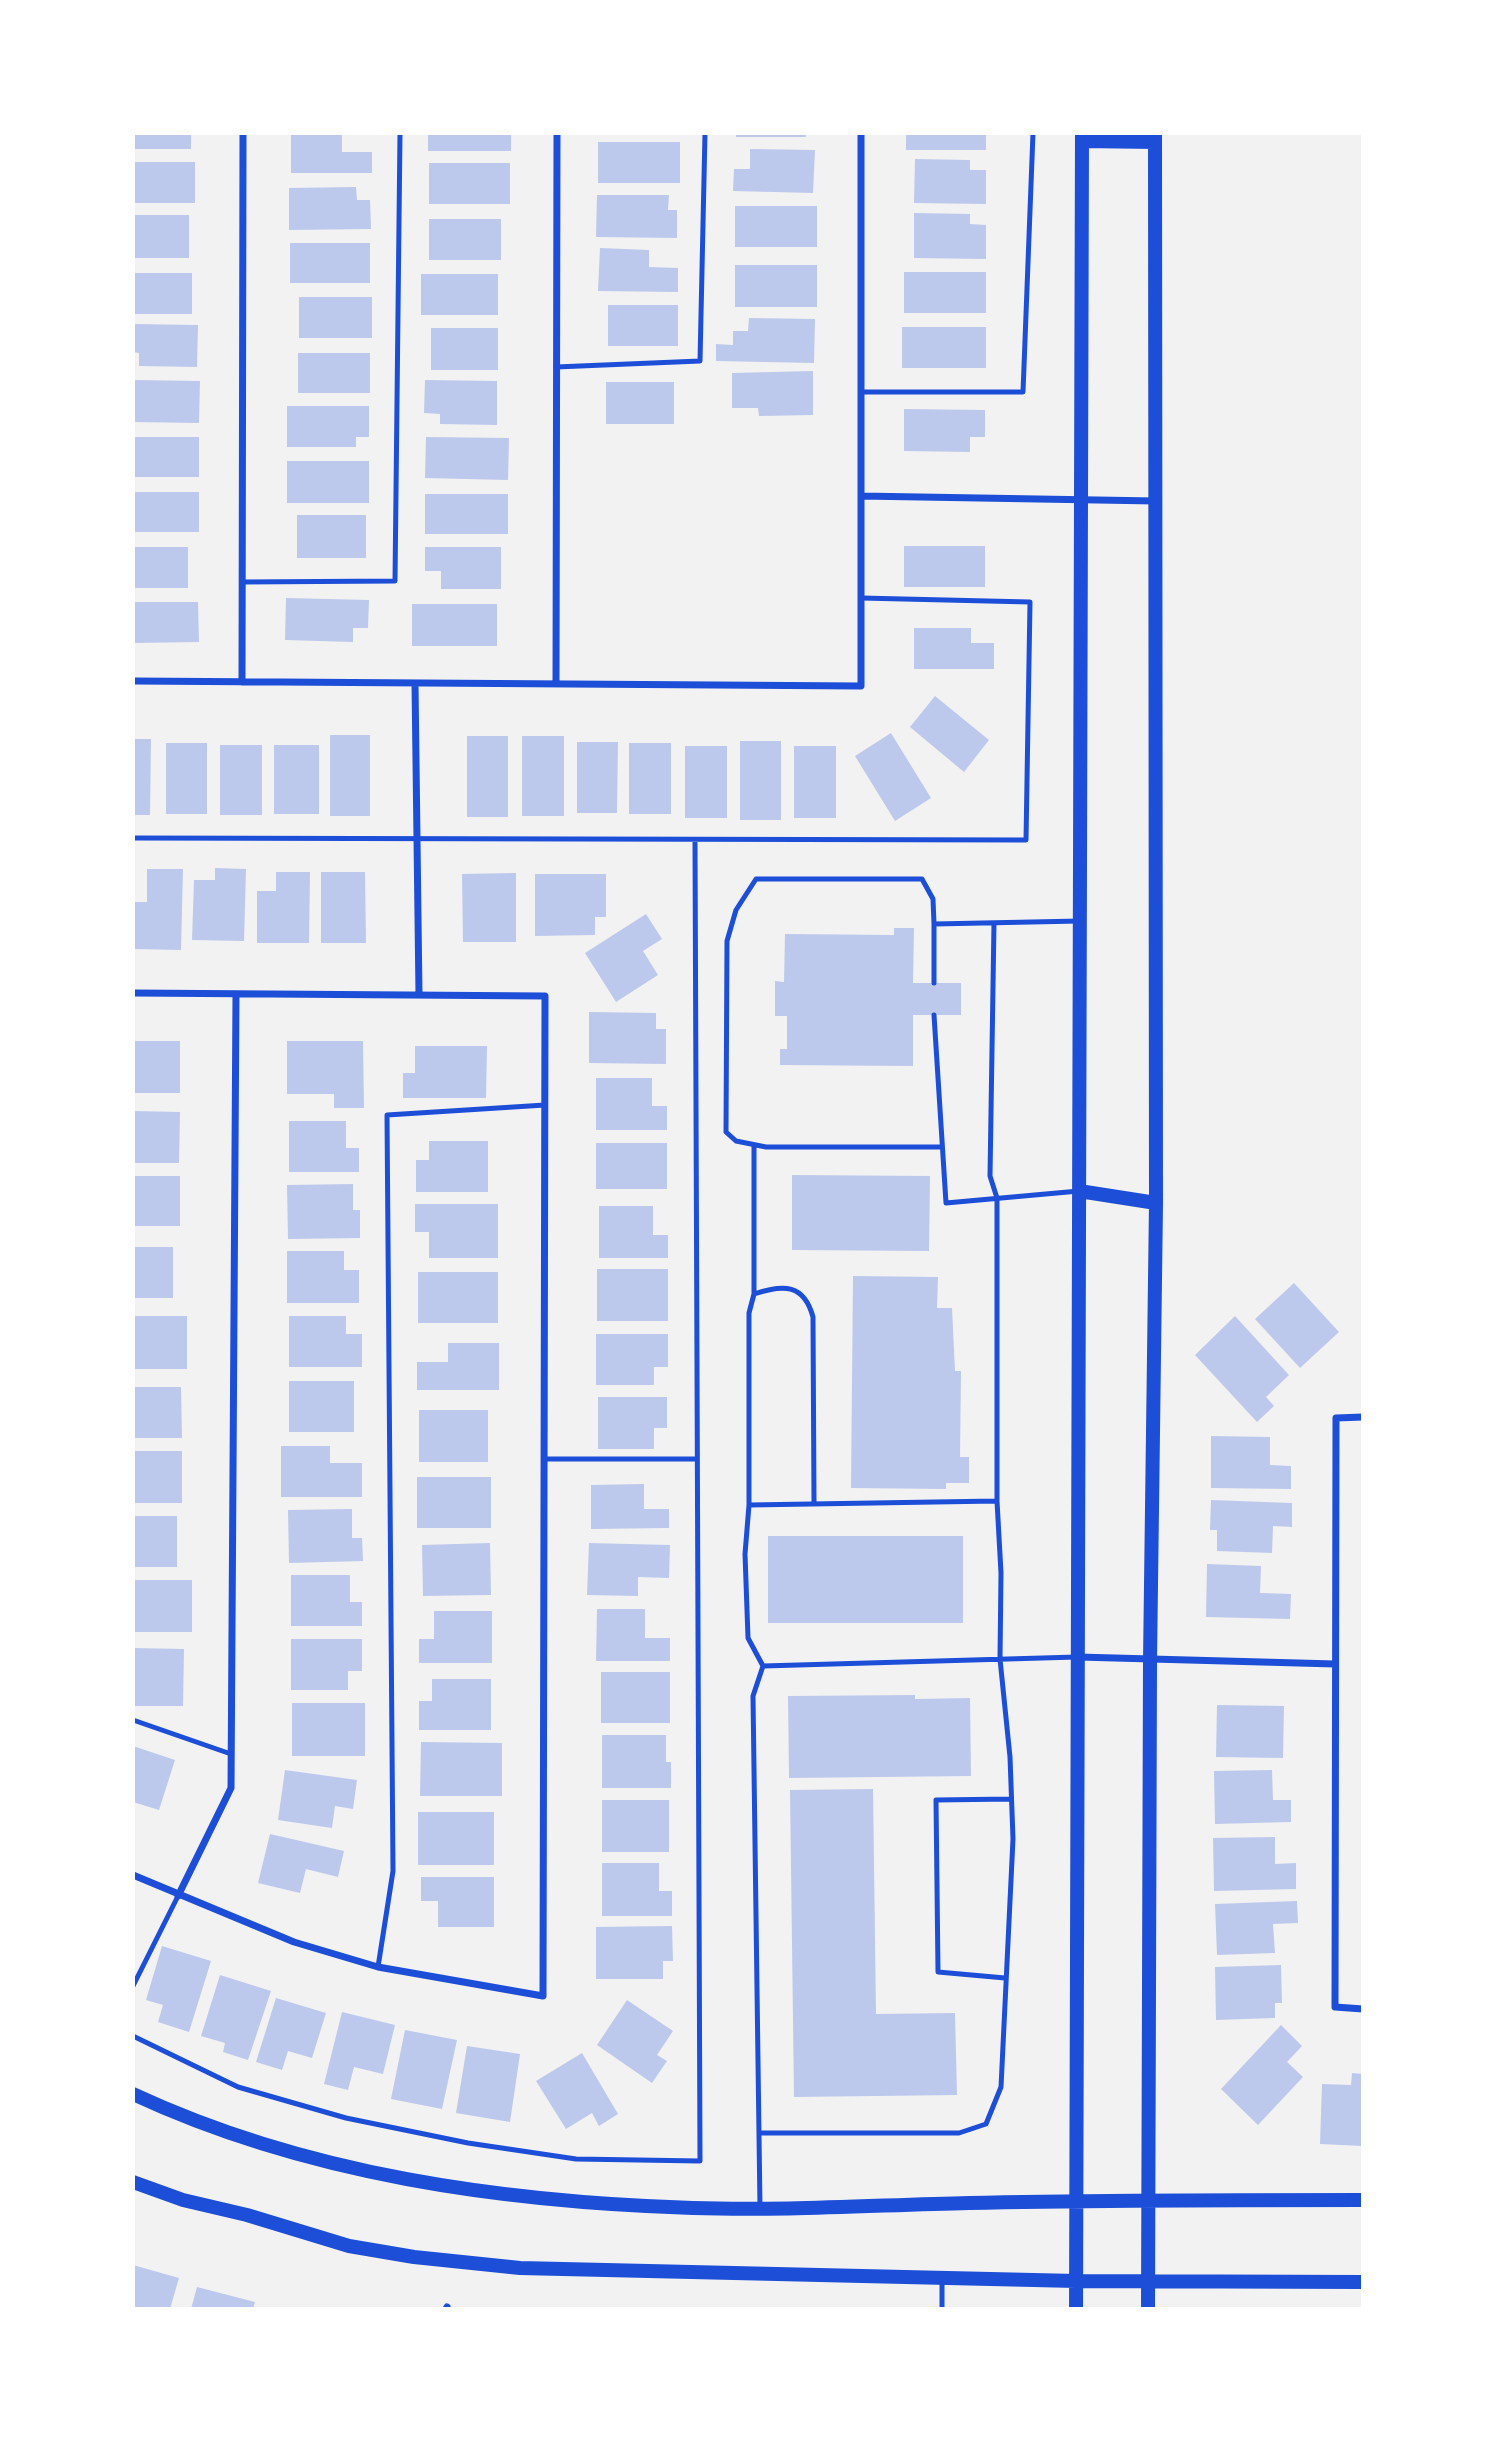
<!DOCTYPE html>
<style>
body{margin:0}
#map{position:relative;width:1496px;height:2442px;overflow:hidden;background:#f2f2f2;font-family:Montserrat,sans-serif}
canvas{display:block}
.frame{position:absolute;inset:0;border:135px solid #fff;pointer-events:none}
</style>
<div id="map">
<canvas width="1496" height="2442"></canvas>
<div class="frame"></div>
</div>
<script>
const g = document.querySelector('canvas').getContext('2d');
g.lineJoin = 'round';
function paint(path, color) {
  g.fillStyle = color;
  g.fill(path, 'evenodd');
}
function stroke(path, color, width, dash) {
  g.strokeStyle = color;
  g.lineWidth = width;
  g.lineCap = dash ? 'butt' : 'round';
  g.setLineDash(dash || []);
  g.stroke(path);
}
paint(new Path2D(`
 M133 133H191V149H133Z
 M428 133H511V151H428Z
 M736 133H806V137H736Z
 M906 133H986V150H906Z
 M291 134H342V152H372V173H291Z
 M598 142H680V183H598Z
 M750 149 815 150 813 193 733 191 734 169H750Z
 M915 159 970 160V170H986V204L914 203Z
 M133 162H195V203H133Z
 M429 163H510V204H429Z
 M356 187 357 200H370L371 229 289 230V188Z
 M597 195H669L668 210H677V238L596 237Z
 M735 206H817V247H735Z
 M914 213 970 214V224L986 225V259L914 258Z
 M133 215H189V258H133Z
 M429 219H501V260H429Z
 M290 243H370V283H290Z
 M600 248 649 250V267L678 268V292L598 291Z
 M735 265H817V307H735Z
 M904 272H986V313H904Z
 M133 273H192V314H133Z
 M421 274H498V315H421Z
 M299 297H372V338H299Z
 M608 305H678V346H608Z
 M749 318 815 319 814 363 716 361V344L733 345V331H748Z
 M133 324 198 325 197 367 139 366V353L133 352Z
 M902 327H986V368H902Z
 M431 328H498V370H431Z
 M298 353H370V393H298Z
 M813 371V415L759 416 758 408H732V373Z
 M133 380 200 381 199 423 133 422Z
 M425 380 497 381V425L440 424V414L424 413Z
 M606 382H674V424H606Z
 M287 406H369V437H356V447H287Z
 M904 409 985 410V437H970V452L904 451Z
 M133 437H199V477H133Z
 M426 437 509 438 508 480 425 478Z
 M287 461H369V503H287Z
 M133 492H199V532H133Z
 M425 494H508V534H425Z
 M297 515H366V558H297Z
 M904 546H985V587H904Z
 M133 547H188V588H133Z
 M425 547H501V589H441V571H425Z
 M286 598 369 600 368 628H353V642L285 640Z
 M133 602H198L199 642 133 643Z
 M412 604H497V646H412Z
 M914 628H971V643H994V669H914Z
 M935 696 989 740 964 772 910 727Z
 M891 733 931 798 895 821 855 756Z
 M330 735H370V816H330Z
 M467 736H508V817H467Z
 M522 736H564V816H522Z
 M133 739H151L150 815H133Z
 M740 741H781V820H740Z
 M577 742H618L617 813H577Z
 M166 743H207V814H166Z
 M629 743H671V814H629Z
 M220 745H262V815H220Z
 M274 745H319V814H274Z
 M685 746H727V818H685Z
 M794 746H836V818H794Z
 M215 868 246 869 244 941 192 940 194 880H215Z
 M147 869H183L181 950 133 949V902H147Z
 M276 872H310L309 943H257V891H276Z
 M321 872H365L366 943H321Z
 M516 873V942H463L462 874Z
 M535 874H606V917H595V935L535 936Z
 M646 914 662 939 643 951 658 975 616 1002 585 953Z
 M894 928H914L913 983H961V1015H913V1066L780 1065V1049H787V1016H775V981L784 982 785 934 894 935Z
 M589 1012 656 1013V1029H666V1064L589 1063Z
 M133 1041H180V1093H133Z
 M287 1041H363L364 1108H334V1094H287Z
 M415 1046H487L486 1098H403V1073H415Z
 M596 1078H652V1106H667V1130H596Z
 M133 1111 180 1112 179 1163H133Z
 M289 1121H346V1148H359V1172H289Z
 M429 1141H488V1192H416V1160H429Z
 M596 1143H667V1189H596Z
 M792 1175 930 1176 929 1251 792 1250Z
 M133 1176H180V1226H133Z
 M353 1184V1210H360V1238L288 1239 287 1185Z
 M415 1204H498V1258H429V1232H415Z
 M599 1206H653V1235H668V1258H599Z
 M133 1247H173V1298H133Z
 M287 1251H344V1270H359V1303H287Z
 M597 1269H668V1321H597Z
 M418 1272H498V1323H418Z
 M853 1276 938 1277 937 1308H952L955 1371H961L960 1457H969V1483H946V1489L851 1488Z
 M1294 1283 1339 1332 1300 1368 1255 1319Z
 M133 1316H187V1369H133Z
 M289 1316H346V1334H362V1367H289Z
 M1235 1316 1289 1375 1266 1397 1274 1406 1257 1422 1195 1355Z
 M596 1334H668V1367H654V1385H596Z
 M448 1343H499V1390H417V1362H448Z
 M289 1381H354V1432H289Z
 M133 1387H181L182 1438H133Z
 M598 1397H667V1428H654V1449H598Z
 M419 1410H488V1462H419Z
 M1211 1436 1270 1437V1465L1291 1466V1489L1211 1488Z
 M281 1446H330V1463H362V1497H281Z
 M133 1451H182V1503H133Z
 M417 1477H491V1528H417Z
 M644 1484V1509H669V1528L591 1529V1485Z
 M1211 1500 1292 1503V1527L1273 1526 1272 1553 1217 1551V1530H1210Z
 M352 1509V1538H362L363 1561 289 1563 288 1510Z
 M133 1516H177V1567H133Z
 M768 1536H963V1623H768Z
 M490 1543 491 1595 423 1596 422 1545Z
 M589 1543 670 1545 669 1578 638 1577V1596L587 1595Z
 M1207 1564 1261 1566 1260 1593 1291 1594 1290 1619 1206 1617Z
 M291 1575H350V1602H362V1626H291Z
 M133 1580H192V1632H133Z
 M597 1609H645V1638H670V1661H596Z
 M434 1611H492V1663H419V1639H434Z
 M291 1639H362V1671H348V1690H291Z
 M133 1648 184 1649 183 1706H133Z
 M601 1672H670V1723H601Z
 M432 1679H491V1730H419V1701H432Z
 M915 1695V1699L970 1698 971 1776 789 1778 788 1696Z
 M292 1703H365V1756H292Z
 M1217 1705 1284 1706 1283 1758 1216 1757Z
 M602 1735H666V1762H671V1788H602Z
 M421 1742 502 1743V1796H420Z
 M133 1746 175 1760 159 1810 133 1802Z
 M285 1770 357 1780 353 1809 335 1806 332 1828 278 1820Z
 M1272 1770 1273 1800H1291V1822L1215 1824 1214 1771Z
 M873 1789 876 2014 955 2013 957 2095 794 2097 790 1790Z
 M602 1800H669V1852H602Z
 M418 1812H494V1865H418Z
 M270 1834 344 1851 338 1877 306 1869 300 1893 258 1883Z
 M1275 1837V1864L1296 1863V1889L1214 1891 1213 1838Z
 M602 1863H659V1891H672V1916H602Z
 M421 1877H494V1927H438V1901H421Z
 M1297 1901 1298 1923 1273 1924 1275 1953 1217 1955 1215 1904Z
 M672 1926 673 1961H663V1979H596V1927Z
 M162 1946 211 1961 189 2032 158 2022 163 2005 146 2000Z
 M1281 1965 1282 2003H1275V2018L1216 2020 1215 1967Z
 M220 1975 271 1991 248 2060 223 2052 225 2043 201 2036Z
 M276 1998 326 2013 312 2058 288 2051 282 2070 256 2062Z
 M627 2000 673 2031 657 2055 667 2061 652 2083 597 2045Z
 M342 2012 395 2025 383 2074 354 2067 348 2090 324 2084Z
 M1281 2025 1302 2046 1287 2062 1303 2077 1258 2125 1221 2089Z
 M405 2030 457 2040 442 2109 391 2099Z
 M467 2046 520 2054 510 2122 456 2113Z
 M582 2053 618 2114 599 2126 592 2113 566 2129 536 2081Z
 M1352 2073 1363 2074V2146L1320 2144 1322 2084 1351 2085Z
 M133 2265 179 2278 170 2309H133Z
 M197 2287 255 2302 253 2309H191Z`), '#bdc9ec');
stroke(new Path2D(`
 M556 367 700 361 705 133
 M861 392H1023L1033 133
 M242 582 395 581 400 133
 M133 838 1026 840 1030 602 861 598
 M994 923 990 1176 997 1198V1501
 M934 924 933 899 922 879H756L736 910 727 941 726 1132 736 1141 766 1147H942
 M934 983V924L1080 921
 M934 1015 946 1203 1079 1191
 M754 1294V1145
 M544 1459H697
 M749 1505V1313L754 1294C784 1284 804 1284 813 1317L814 1503
 M133 1720 231 1754
 M378 1967 393 1871 387 1115 545 1105
 M1005 1978 938 1972 936 1800 1011 1799
 M133 1986 178 1896
 M133 2036 238 2087 346 2118 468 2143 576 2159 700 2161 695 840
 M759 2133H959L986 2124 1001 2087 1013 1839 1010 1757 1000 1659 1001 1573 997 1501 749 1505 745 1554 748 1638 763 1666
 M760 2208 753 1696 763 1666 1077 1657
 M942 2281V2309`), '#1d4ed8', 5);
stroke(new Path2D(`
 M861 496 1156 501
 M133 681 861 686V133
 M242 682 243 133
 M415 683 419 995
 M556 684 557 133
 M133 993 545 996 543 1996 378 1967 294 1942 133 1875
 M1363 1417 1336 1418 1335 2007 1363 2009
 M1078 1657 1335 1664
 M178 1896 231 1788 236 994
 M446 2309 447 2307`), '#1d4ed8', 7);
stroke(new Path2D(`
 M1082 141 1155 142
 M1079 1191 1156 1203
 M133 2094C307 2175 503 2202 693 2208 785 2211 877 2205 969 2203 1100 2200 1232 2200 1363 2200
 M133 2182 183 2200 247 2215 349 2246 414 2257 520 2268 1076 2281 1363 2282
 M1076 2309 1082 133
 M1148 2309 1150 1661 1156 1203 1155 133`), '#1d4ed8', 14);
</script>
